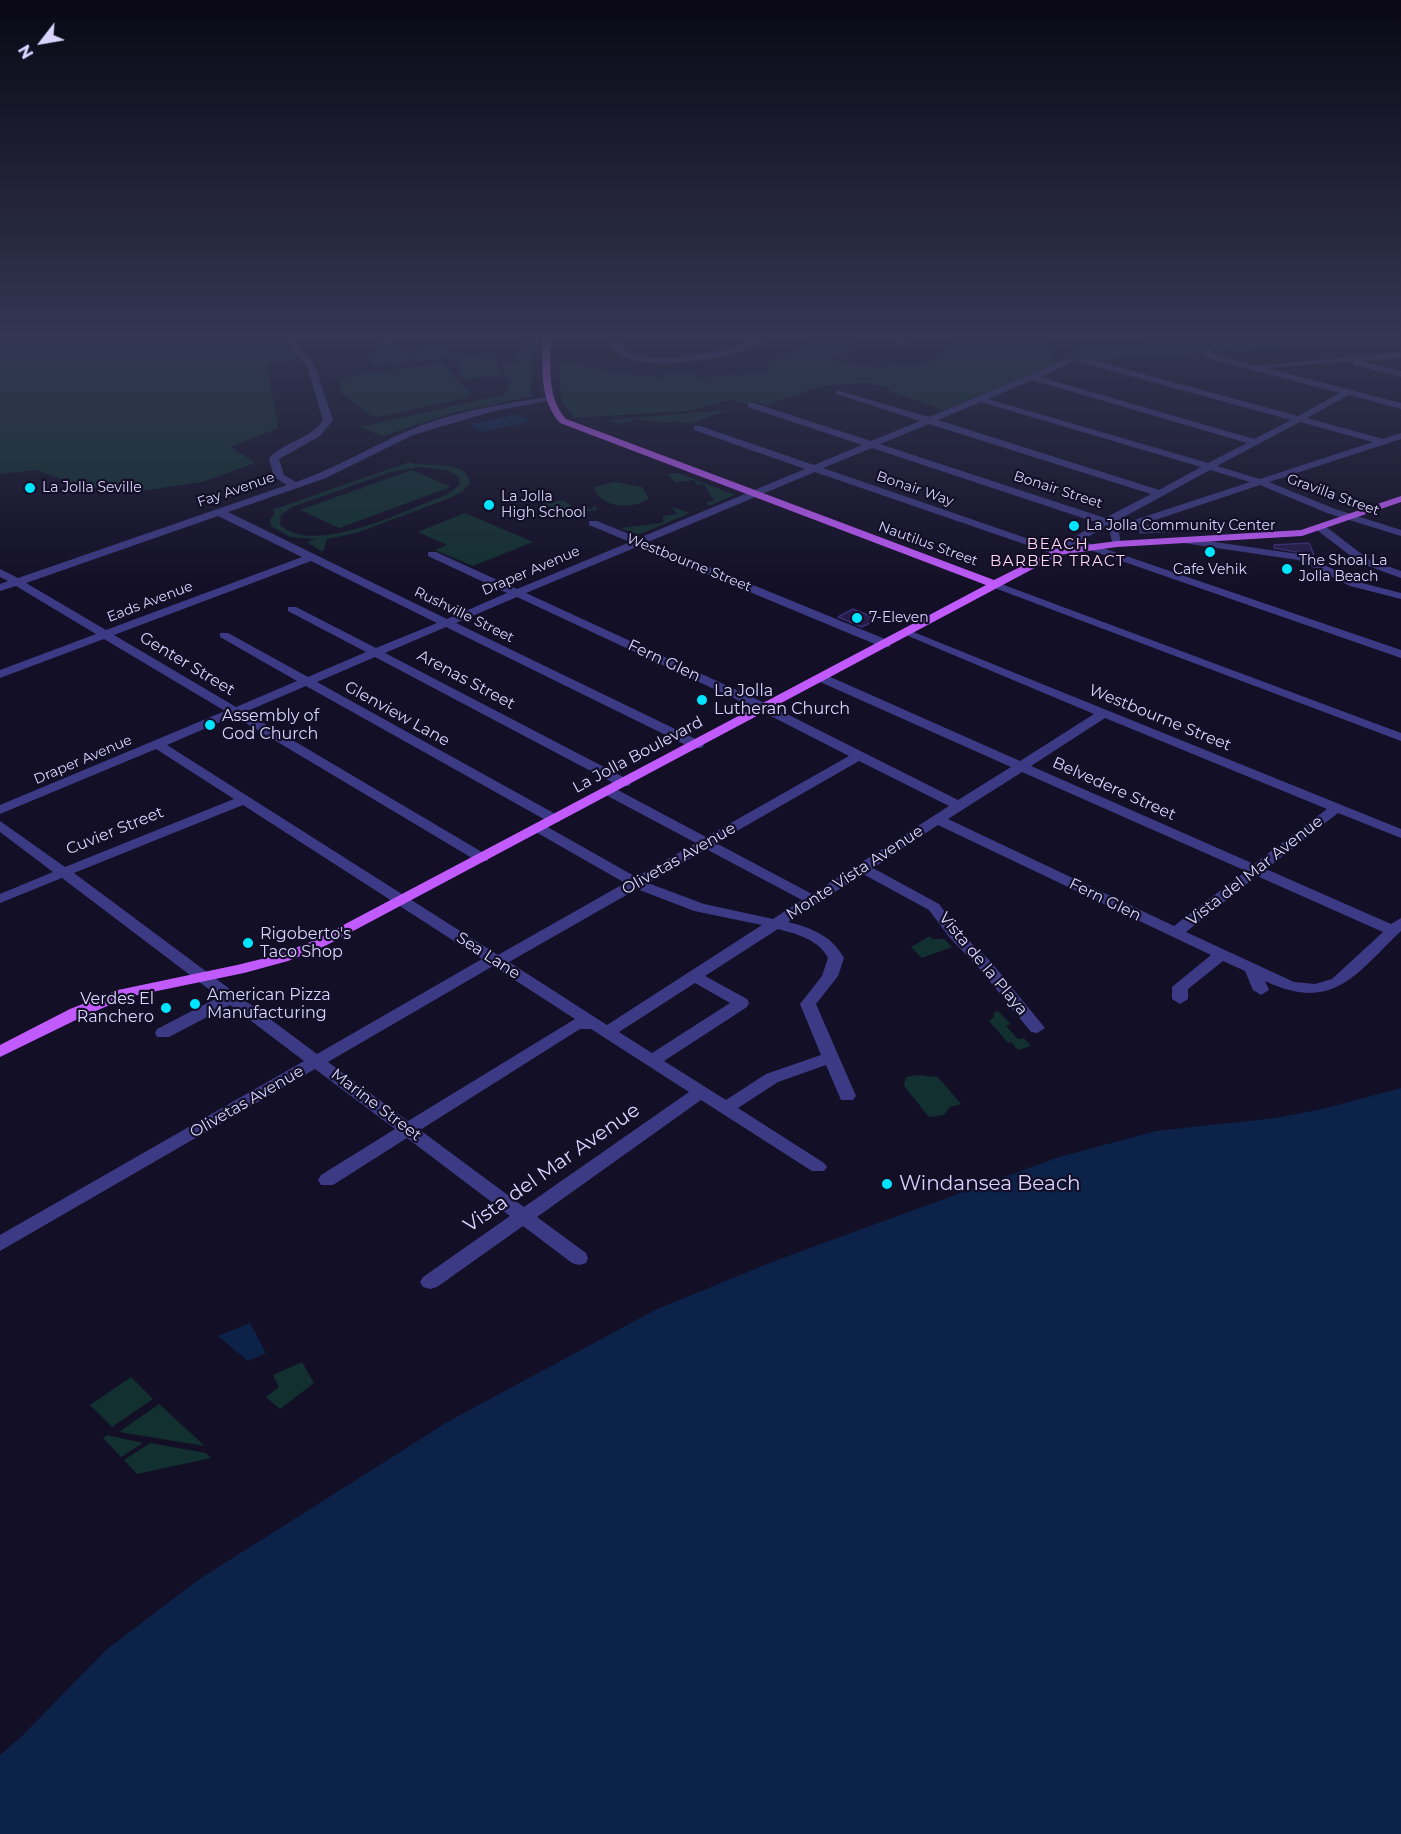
<!DOCTYPE html>
<style>
body{margin:0}
#map{position:relative;width:1401px;height:1834px;overflow:hidden;background:#130f26;font-family:Montserrat,sans-serif}
canvas{display:block}
.north{position:absolute;left:12px;top:12px;width:60px;height:60px;-webkit-text-stroke:4px #130f26;paint-order:stroke;rotate:239deg;font-size:16px;font-weight:700;line-height:24px;text-align:center;color:#d9d4ff}
.north::after{content:'';display:block;margin:auto;width:21px;height:27px;background:#d9d4ff;clip-path:polygon(50% 0,100% 100%,50% 72%,0 100%)}
</style>
<div id="map">
<canvas width="1401" height="1834"></canvas>
<div class="north">N</div>
</div>
<script>
const g = document.querySelector('canvas').getContext('2d');
g.lineJoin = 'round';
function paint(path, color) {
  g.fillStyle = color;
  g.fill(path, 'evenodd');
}
function stroke(path, color, width, dash) {
  g.strokeStyle = color;
  g.lineWidth = width;
  g.lineCap = dash ? 'butt' : 'round';
  g.setLineDash(dash || []);
  g.stroke(path);
}
function drawText(font, color, halo, rows, align = 'center') {
  g.font = font + ' Montserrat,sans-serif';
  g.lineWidth = 4.5;
  g.setLineDash([]);
  g.textBaseline = 'middle';
  g.strokeStyle = halo;
  g.fillStyle = color;
  for (const [text, x, y, turn = 0] of rows) {
    g.save();
    g.translate(x, y);
    g.rotate((+turn || 0) * Math.PI / 180);
    g.textAlign = isNaN(turn) ? turn : align;
    if (halo) g.strokeText(text, 0, 0);
    g.fillText(text, 0, 0);
    g.restore();
  }
}
paint(new Path2D(`
 M0 336H278L299 360 267 363 278 428 231 447 255 463 202 482 121 494 115 488 84 487 36 470 0 474Z
 M524 336H532L531 396 529 397 452 413 383 436 360 427 505 394 511 380 506 379 501 366 514 364 515 354 524 351Z
 M816 336H855L856 343 845 353 832 358 834 362 861 367 918 364 933 361 958 340 974 336H1064H1050L1037 347 1054 351 1050 357 1061 362 944 410 886 390 890 388 867 383 822 386 767 405 754 401 746 404 731 400 687 411 575 418 561 400 559 360 616 373 632 372 631 375 662 378 664 374 697 372 700 378 767 372 768 363 814 342Z
 M1146 336H1401V340L1210 351 1172 341 1142 342Z
 M392 340 395 347 406 351 412 362 374 366 368 355 379 353 377 349 381 348 378 342Z
 M1170 344 1198 349 1202 353 1092 361 1077 358 1070 352 1093 345 1121 347Z
 M447 347 453 358 416 362 410 351Z
 M494 354 503 376 464 379 456 357Z
 M441 363 470 393 465 398 379 417 370 415 341 392 339 380 350 376Z
 M728 410 690 424 674 421 668 423 634 419 620 424 607 420Z
 M409 462C425 469 466 457 470 483L462 492 450 498 356 533 327 539 323 552 307 542 316 539 290 537 271 526 270 520 275 512 272 510ZM419 467 447 470 459 477 460 485 446 495C408 509 315 557 280 525L281 515 292 507 391 472Z
 M412 470 451 487 339 528 300 510Z
 M678 473 732 494 734 495 709 506 706 502 714 501 704 484 697 485 694 480 675 482 668 474Z
 M615 482 642 487 649 498C634 510 600 509 594 487Z
 M564 500 573 508 592 509 595 505 597 510 567 514 542 504Z
 M672 507 690 513 638 535 620 528 663 523V516L677 514Z
 M465 513 533 542 473 566 435 550 447 545 418 532Z
 M930 936 932 939H944L952 947 922 958 911 947Z
 M998 1011 1011 1024 1006 1026 1018 1039 1024 1038 1031 1046 1018 1050 1011 1042 1008 1043 989 1021 994 1017V1012Z
 M917 1075 938 1077 961 1104 950 1107 944 1115 929 1117 904 1086 906 1077Z
 M302 1362 314 1383 280 1409 266 1397 279 1387 273 1375Z
 M131 1377 153 1399 112 1427 90 1405Z
 M159 1404 205 1446 119 1432Z
 M107 1435 143 1443 121 1457 103 1438Z
 M150 1443 206 1453 211 1458 137 1474 124 1460Z`), '#12302f');
paint(new Path2D(`
 M519 414 531 422 480 432 469 424Z
 M1401 1088V1834H0V1755L21 1737 106 1650 198 1580 449 1421 657 1309 777 1260 1059 1157 1156 1131 1275 1118 1322 1109Z
 M250 1323 266 1353 248 1361 218 1336Z`), '#0c2248');
const building = new Path2D(`
 M1166 522 1176 531 1140 533V527Z
 M1309 543 1314 555 1274 548V545Z
 M853 609 877 619 862 627 838 617Z`);
paint(building, '#241b47');
stroke(building, '#3b2d73', 1.5);
paint(new Path2D(`
 M282 336H290L315 366 333 420 320 436 279 459 284 475 296 482C334 469 368 448 405 432 450 412 501 404 549 397L553 400 494 411 413 435 326 478 228 512 447 619 507 593 428 556V552H436L517 589 630 542 589 525V521H597L639 538 805 469 694 430V426H700L814 465 862 445 748 407V403H754L871 441 920 421 836 394V390L929 417 1070 358 1077 360 1081 357 1298 416 1340 393 1210 359 1204 353 1208 350 1216 355 1256 366 1401 352V358L1359 361 1401 371V377L1354 365V361L1266 368 1401 403V409L1349 395 1307 418 1383 439 1401 433V439L1269 482 1335 509 1401 530V536L1327 513 1260 485 1119 532 1121 546H1113L1109 528 1105 527 1056 555 815 472 648 542 890 641V647H882L639 546 526 593 769 705 958 800 1011 767 818 681V675H826L1020 761 1094 714 901 633 903 631H911L1401 829V838L1338 813 1266 869 1391 924 1401 918V931C1355 975 1333 1013 1265 981L1269 990 1261 995 1253 990 1245 971 1223 961 1188 989V999L1180 1004 1172 999V987L1211 955 938 825 873 868 939 904 960 932 991 962 1045 1028 1037 1033 1031 1032 979 968 950 938 929 910 863 874 788 922C812 928 832 936 844 958L838 976 816 1004 856 1096 853 1100H841L826 1065 778 1082 738 1108 824 1163 827 1167 824 1171H812L701 1100 537 1217 586 1253 588 1258 586 1263 579 1265 572 1263 523 1226 437 1287 430 1289 423 1287 420 1282 423 1277 510 1216 407 1138 333 1185H321L318 1180 321 1175 395 1129 315 1069 0 1251V1235L304 1061 230 1005 169 1037H157L155 1033 157 1029 219 997 62 878 0 903V894L53 872 0 832V821L65 867 234 799 156 749 0 814V805L225 711 104 639 0 678V670L96 634 16 586 0 591V584L8 581 0 577V569L18 578 287 485 274 477 269 458C285 441 310 440 323 420L307 366ZM1077 360 1078 362 1291 420 1254 439 1040 377ZM1032 380 1247 443 1208 463 988 399ZM981 402 1201 467 1159 490 938 420ZM1300 422 1373 442 1260 479 1217 466ZM929 424 1151 494 1105 518 880 444ZM872 448 1098 523 1055 548 823 468ZM1210 470 1250 482 1113 527V523ZM218 516 302 557 106 630 26 583ZM311 561 437 623 376 648 296 607H288V611L366 652 308 677 228 633H220V637L297 681 236 707 114 635ZM517 597 761 711 849 756 706 837 614 788H604L602 791 604 794 696 843 636 877 544 825H534L532 828 534 831 625 883 498 955 167 745 234 716 477 861H487L489 858 487 855 245 712 306 686 549 822H559L561 819 559 816 317 682 375 657 619 786H629L631 783 629 780 385 653 446 627 692 748H702L704 745 702 742 456 623ZM1105 718 1327 809 1254 864 1031 766ZM859 761 949 806 812 894 716 843ZM1022 772 1246 871 1174 926 948 819ZM243 805 482 959 317 1054 74 873ZM706 849 802 900 773 919 704 904 648 883ZM1257 876 1383 932 1332 979 1315 984 1294 982 1186 932ZM637 889 694 911 762 925 607 1025 509 962ZM778 929C797 934 819 940 828 958L822 976 800 1004 821 1055 766 1074 726 1100 664 1061 747 1007 749 1003 747 999 705 976ZM493 966 575 1019 408 1121 328 1062ZM695 983 730 1003 652 1053 619 1032ZM580 1029H591L689 1092 524 1207 420 1130Z
 M608 336H616C618 341 621 348 626 351 649 366 712 354 737 346 749 343 760 335 772 336 746 358 651 373 621 355 614 351 611 343 608 336Z
 M906 336H914L908 343H902L901 341Z
 M1317 526H1325L1368 559 1401 571V578L1360 563 1317 530Z
 M1187 538 1305 555 1358 582 1401 593V599L1350 586 1298 560 1183 543 1182 541Z
 M1088 543 1401 650V658L1084 548V544Z
 M996 582 1401 733V741L992 587 990 585Z`), '#3d3a85');
paint(new Path2D(`
 M543 336H551C551 364 546 397 566 419L994 580 1056 549 1117 541 1301 530 1401 496V502L1302 536 1117 547 1059 555 325 946 288 961 244 973 128 997 82 1017 0 1057V1045L70 1009 118 990 237 965 278 955 315 940 986 585 560 423C538 398 543 367 543 336Z`), '#c25bff');
const sky = g.createLinearGradient(0, 0, 0, 592);
sky.addColorStop(0, '#0a0815');
sky.addColorStop(0.57, '#333752');
sky.addColorStop(1, '#33375200');
g.fillStyle = sky;
g.fillRect(0, 0, 1401, 592);
for (const [x, y, r, color] of [
 [30,488,6,"#00e5ff"],
 [489,505,6,"#00e5ff"],
 [1074,526,6,"#00e5ff"],
 [1210,552,6,"#00e5ff"],
 [1287,569,6,"#00e5ff"],
 [857,618,6,"#00e5ff"],
 [702,700,6,"#00e5ff"],
 [210,725,6,"#00e5ff"],
 [248,943,6,"#00e5ff"],
 [195,1004,6,"#00e5ff"],
 [166,1008,6,"#00e5ff"],
 [887,1184,6,"#00e5ff"]
]) {
  const dot = new Path2D();
  dot.arc(x, y, r, 0, 2 * Math.PI);
  g.fillStyle = color;
  g.fill(dot);
  stroke(dot, '#130f26', 2);
}
drawText('14px', '#d9d4ff', '#130f26', [
 ["La Jolla Seville",42,488],
 ["La Jolla",501,497],
 ["High School",501,513],
 ["La Jolla Community Center",1086,526],
 ["The Shoal La",1299,561],
 ["Jolla Beach",1299,577],
 ["Cafe Vehik",1210,570,"center"],
 ["7-Eleven",869,618]
], 'left');
drawText('14px', '#d9d4ff', '#130f26', [
 ["Bonair Way",915,489,19],
 ["Fay Avenue",236,490,-19],
 ["Bonair Street",1058,490,18],
 ["Gravilla Street",1333,495,20],
 ["Nautilus Street",928,544,20],
 ["Westbourne Street",689,563,22],
 ["Draper Avenue",531,571,-23],
 ["Eads Avenue",150,602,-21],
 ["Rushville Street",464,615,26],
 ["Draper Avenue",83,760,-23]
]);
g.letterSpacing = '1.5px';
drawText('15px', '#ffd6f0', '#130f26', [
 ["BEACH",1058,545],
 ["BARBER TRACT",1058,562]
]);
g.letterSpacing = '0px';
drawText('16px', '#d9d4ff', '#130f26', [
 ["Fern Glen",664,661,25],
 ["Genter Street",187,664,31],
 ["Arenas Street",466,680,28],
 ["Glenview Lane",397,714,29],
 ["Westbourne Street",1160,718,22],
 ["La Jolla Boulevard",638,755,-28],
 ["Belvedere Street",1114,789,24],
 ["Cuvier Street",115,831,-22],
 ["Olivetas Avenue",679,859,-30],
 ["Vista del Mar Avenue",1255,871,-38],
 ["Monte Vista Avenue",855,873,-33],
 ["Fern Glen",1105,900,26],
 ["Sea Lane",488,956,33],
 ["Vista de la Playa",983,964,50],
 ["Olivetas Avenue",247,1102,-30],
 ["Marine Street",376,1105,37]
]);
drawText('16px', '#d9d4ff', '#130f26', [
 ["La Jolla",714,691],
 ["Lutheran Church",714,709],
 ["Assembly of",222,716],
 ["God Church",222,734],
 ["Rigoberto's",260,934],
 ["Taco Shop",260,952],
 ["American Pizza",207,995],
 ["Manufacturing",207,1013],
 ["Verdes El",154,999,"right"],
 ["Ranchero",154,1017,"right"]
], 'left');
drawText('20px', '#d9d4ff', '#130f26', [
 ["Vista del Mar Avenue",552,1168,-35]
]);
drawText('20px', '#d9d4ff', '#130f26', [
 ["Windansea Beach",899,1184]
], 'left');
</script>
